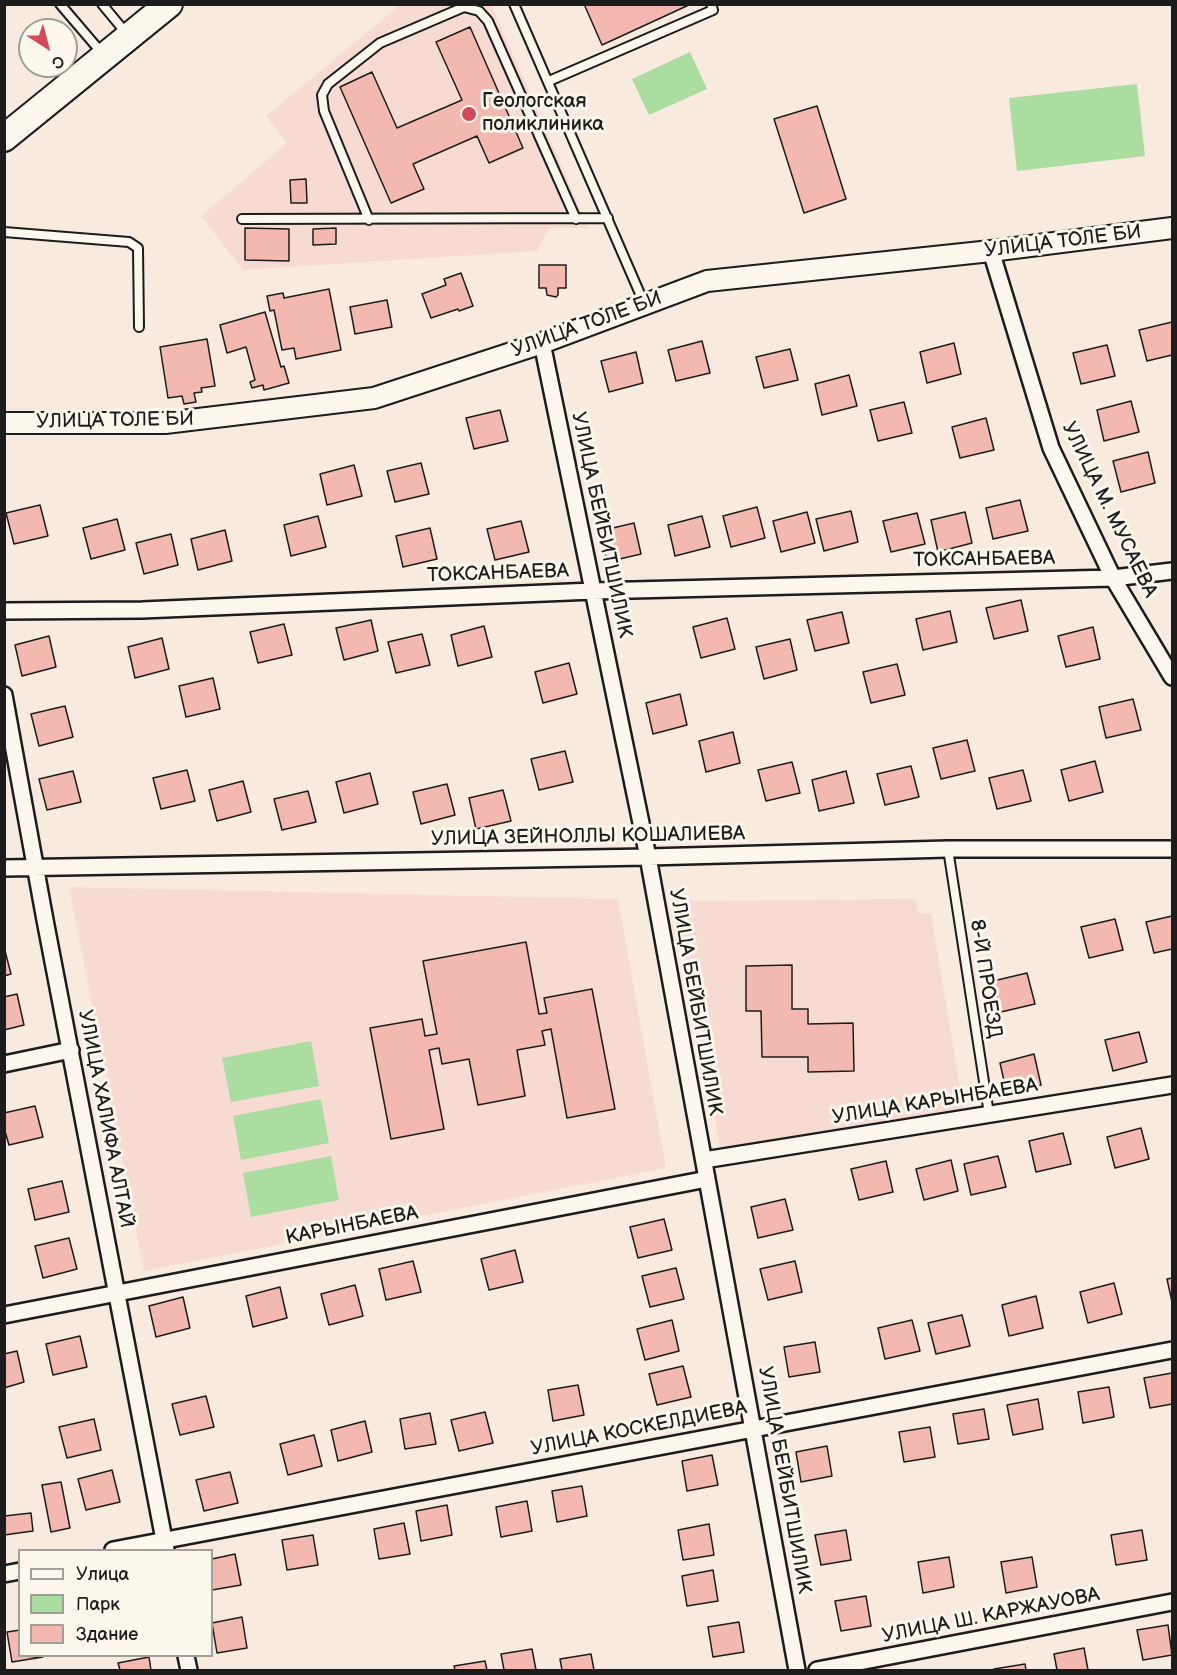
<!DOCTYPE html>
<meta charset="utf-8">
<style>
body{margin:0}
#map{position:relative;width:1177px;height:1675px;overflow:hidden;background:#f9eae0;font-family:"Balsamiq Sans",sans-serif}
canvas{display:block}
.frame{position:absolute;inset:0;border:6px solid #1c1c1c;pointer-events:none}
.legend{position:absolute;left:18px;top:1549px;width:195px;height:108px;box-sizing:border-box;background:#fbf7ec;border:2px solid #a29f99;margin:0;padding:8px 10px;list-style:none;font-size:18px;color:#1c1c1c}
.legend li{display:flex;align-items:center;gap:12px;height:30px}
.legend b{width:30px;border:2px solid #a29f99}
.north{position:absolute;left:18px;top:18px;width:60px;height:60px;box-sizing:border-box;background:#fbf7ec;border:2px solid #a29f99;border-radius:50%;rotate:144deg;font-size:16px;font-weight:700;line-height:24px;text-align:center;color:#1c1c1c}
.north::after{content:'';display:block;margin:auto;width:21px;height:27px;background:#d1495b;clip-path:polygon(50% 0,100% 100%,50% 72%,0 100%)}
</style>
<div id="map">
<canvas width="1177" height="1675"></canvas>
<div class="frame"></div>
<ul class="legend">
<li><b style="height:8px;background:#fbf7ec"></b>Улица</li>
<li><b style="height:16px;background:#aadd9f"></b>Парк</li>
<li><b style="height:16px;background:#f3b8b0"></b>Здание</li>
</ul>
<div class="north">С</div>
</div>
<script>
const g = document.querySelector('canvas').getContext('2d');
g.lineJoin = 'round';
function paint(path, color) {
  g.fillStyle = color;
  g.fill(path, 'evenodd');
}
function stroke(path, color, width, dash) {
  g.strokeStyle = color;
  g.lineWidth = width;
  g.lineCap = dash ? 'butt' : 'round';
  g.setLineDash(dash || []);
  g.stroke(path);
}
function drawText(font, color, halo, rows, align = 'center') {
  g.font = font + ' "Balsamiq Sans",sans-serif';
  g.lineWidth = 6;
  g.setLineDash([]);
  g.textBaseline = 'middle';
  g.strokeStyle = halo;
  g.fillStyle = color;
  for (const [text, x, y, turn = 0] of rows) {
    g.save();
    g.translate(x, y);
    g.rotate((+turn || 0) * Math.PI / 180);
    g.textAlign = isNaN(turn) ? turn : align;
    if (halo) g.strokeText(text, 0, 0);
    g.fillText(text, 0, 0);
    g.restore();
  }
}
paint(new Path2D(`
 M491 4 589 228H549L537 251 243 270 201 216 287 143 266 116 400 5Z
 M69 887 618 899 666 1168 144 1271Z
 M916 899 919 914H931L964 1110 720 1148 676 901Z`), '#f7dbd2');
paint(new Path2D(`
 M690 52 707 89 649 115 632 79Z
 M1137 84 1145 156 1017 171 1009 98Z
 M311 1041 319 1086 231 1102 222 1058Z
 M321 1099 329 1143 241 1160 233 1116Z
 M331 1156 339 1200 251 1217 243 1173Z`), '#aadd9f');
const building = new Path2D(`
 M584 4H691L602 45Z
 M470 27 523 148 489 163 477 136 413 164 424 189 391 203 340 87 372 72 397 128 462 100 436 42Z
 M817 106 846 199 804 213 774 119Z
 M306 179 307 203H291L290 180Z
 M245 228 289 229V261L245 260Z
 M336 228V244L313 245V229Z
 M539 265H566V288H558V295L556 297 547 295 546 288H539Z
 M461 273 473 306 459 311 458 309 431 318 422 294 446 285 444 279Z
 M329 289 341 350 296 359 294 348 282 350 274 310 270 311 267 296 283 293 284 298Z
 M387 300 392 327 355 334 350 307Z
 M265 312 281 367 284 366 289 383 264 390 263 385 252 388 250 382 255 380 246 347 227 353 220 325Z
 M1172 322V355L1147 361 1139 330Z
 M207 339 215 386 201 388 202 392 194 393 196 402 184 404 182 396 168 398 160 347Z
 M702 341 710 373 676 381 668 350Z
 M954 343 961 374 927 383 920 352Z
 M1107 345 1115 376 1081 384 1073 353Z
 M790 349 798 380 764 388 756 357Z
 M636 352 643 383 609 392 601 361Z
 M849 375 857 406 822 415 815 384Z
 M1131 401 1139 432 1104 441 1097 410Z
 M904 402 912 433 878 441 870 410Z
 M500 410 508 441 474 449 466 418Z
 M986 418 994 450 960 458 952 427Z
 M1148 452 1155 483 1121 492 1113 461Z
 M421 463 429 494 395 502 387 471Z
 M354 465 362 496 327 505 320 474Z
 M1020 500 1028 531 993 539 986 508Z
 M40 505 48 536 14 544 6 513Z
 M757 507 765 538 731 547 723 516Z
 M851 511 858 542 824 551 816 519Z
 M807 512 815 543 781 552 773 521Z
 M965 512 972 543 938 552 931 520Z
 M917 513 925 544 891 552 883 521Z
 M318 516 326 547 291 556 284 525Z
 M702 516 710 547 675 556 668 525Z
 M117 519 125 550 91 559 83 528Z
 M521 521 529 552 495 560 487 529Z
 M634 523 641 554 607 562 600 531Z
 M430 528 437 559 403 567 396 536Z
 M225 530 232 561 198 570 191 539Z
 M171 534 178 565 144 574 136 543Z
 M1021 600 1028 631 994 639 986 608Z
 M950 611 957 642 923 650 916 619Z
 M842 612 849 643 815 651 807 620Z
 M727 618 735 649 701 658 693 627Z
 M371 620 378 651 344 660 336 628Z
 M284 624 292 655 258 663 250 632Z
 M484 626 492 657 458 666 451 635Z
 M1093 627 1100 659 1066 667 1058 636Z
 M422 634 430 665 396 673 388 642Z
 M49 636 56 667 22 676 15 645Z
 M162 638 169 669 135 678 128 647Z
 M790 639 797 670 764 679 756 647Z
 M569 663 577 694 543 703 535 672Z
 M897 664 905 695 871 703 863 672Z
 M213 678 220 709 186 717 179 686Z
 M680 694 687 725 653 734 646 703Z
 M1133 699 1141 730 1106 738 1099 707Z
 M65 706 73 737 39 746 31 714Z
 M733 732 740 763 706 772 699 741Z
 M967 740 975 771 941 779 933 748Z
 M565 751 573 782 539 790 531 759Z
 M1095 761 1103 792 1069 801 1061 770Z
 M792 762 800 793 766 801 758 770Z
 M911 766 919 797 885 805 877 774Z
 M187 770 195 801 161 809 153 778Z
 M1023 770 1031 801 997 809 989 778Z
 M73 771 81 802 47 810 39 779Z
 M846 771 854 803 819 811 812 780Z
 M370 773 378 804 344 813 336 782Z
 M243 781 251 812 217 821 209 790Z
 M447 784 455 815 421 824 413 792Z
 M503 790 511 821 476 829 469 798Z
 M308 791 316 822 282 830 274 799Z
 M1172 916V949L1154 953 1146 922Z
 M1115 919 1123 950 1089 958 1081 927Z
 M526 942 539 1014 547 1013 544 998 592 989 615 1109 567 1118 551 1029 542 1031 545 1045 517 1050 525 1096 478 1105 469 1059 442 1064 439 1048 429 1050 444 1129 391 1139 370 1028 422 1019 425 1036 437 1034 423 961Z
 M4 947 11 974 4 976Z
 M792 965V1009H808V1024L853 1023 854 1071 808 1072V1057H762L761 1011H746V966Z
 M1027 973 1035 1004 1001 1012 993 981Z
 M17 994 24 1025 4 1030V997Z
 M1139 1032 1147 1062 1113 1071 1105 1040Z
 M1034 1054 1041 1085 1007 1094 1000 1063Z
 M35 1106 43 1137 9 1145 4 1128V1113Z
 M1141 1128 1149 1159 1115 1168 1107 1137Z
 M1063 1133 1071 1164 1036 1172 1029 1141Z
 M998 1156 1006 1187 971 1195 964 1164Z
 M951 1160 958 1191 924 1200 916 1169Z
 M886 1161 893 1192 859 1200 851 1169Z
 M62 1181 69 1212 35 1220 28 1189Z
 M785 1199 793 1230 758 1238 751 1207Z
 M664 1219 672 1250 638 1258 630 1227Z
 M69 1238 77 1269 43 1278 35 1246Z
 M515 1250 523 1282 489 1290 481 1259Z
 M413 1261 421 1292 386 1300 379 1269Z
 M795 1261 802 1292 768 1300 760 1269Z
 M676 1268 684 1299 650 1307 642 1276Z
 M1172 1278V1302L1167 1279Z
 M1114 1283 1122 1314 1088 1323 1080 1292Z
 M355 1285 363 1316 329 1325 321 1294Z
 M280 1287 287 1318 253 1327 246 1296Z
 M1036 1296 1043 1328 1009 1336 1002 1305Z
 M183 1297 190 1328 156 1337 149 1306Z
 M962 1315 970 1346 936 1354 928 1323Z
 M672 1320 679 1351 645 1360 637 1329Z
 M912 1320 920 1351 885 1359 878 1328Z
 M80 1336 87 1367 53 1375 46 1344Z
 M815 1342 820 1372 789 1377 784 1347Z
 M17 1351 24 1382 4 1388V1354Z
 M683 1366 691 1397 657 1405 649 1374Z
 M1172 1373V1404L1150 1408 1144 1378Z
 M578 1385 584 1415 553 1421 548 1390Z
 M1109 1387 1114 1417 1083 1423 1078 1392Z
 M206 1396 214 1427 180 1435 172 1404Z
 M1038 1399 1043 1429 1013 1435 1007 1405Z
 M984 1409 989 1439 958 1444 953 1414Z
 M485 1412 493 1443 459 1451 451 1420Z
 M430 1413 436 1444 405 1449 400 1419Z
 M94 1419 101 1450 67 1458 59 1427Z
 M365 1421 372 1452 338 1461 331 1430Z
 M930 1427 935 1457 904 1462 899 1432Z
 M314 1435 322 1466 288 1475 280 1444Z
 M827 1446 832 1476 801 1482 796 1452Z
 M712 1455 718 1485 687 1491 682 1461Z
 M112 1470 120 1502 86 1510 78 1479Z
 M230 1472 238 1503 204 1511 196 1480Z
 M61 1482 70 1528 51 1532 42 1485Z
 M582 1486 587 1516 557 1522 552 1491Z
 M527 1501 532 1531 501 1537 496 1507Z
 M447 1505 452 1535 421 1541 416 1511Z
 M31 1513 33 1531 4 1535V1516Z
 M404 1523 410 1554 379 1559 374 1529Z
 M709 1524 714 1555 683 1560 678 1530Z
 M846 1530 851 1560 821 1565 815 1535Z
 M1142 1530 1147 1560 1116 1565 1111 1535Z
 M313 1535 318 1565 287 1570 282 1540Z
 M235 1554 241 1585 212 1590V1559Z
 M949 1557 954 1587 923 1593 918 1562Z
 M1032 1557 1037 1587 1006 1593 1001 1562Z
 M713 1570 718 1601 687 1606 682 1576Z
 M866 1596 871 1626 841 1631 835 1601Z
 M242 1617 247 1648 217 1653 212 1623Z
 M739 1622 744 1652 713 1657 708 1627Z
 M1168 1625 1172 1655 1143 1660 1137 1630Z
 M20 1630V1656L43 1657 12 1662 7 1632Z
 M1084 1648 1088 1670H1057L1054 1654Z
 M532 1649 536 1670H504L501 1654Z
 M591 1654 594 1670H562L560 1659Z
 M149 1657 151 1670H120L118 1663Z
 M485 1661 487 1670H455L454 1666Z
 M1025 1664 1026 1670H995L994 1669Z`);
paint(building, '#f3b8b0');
stroke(building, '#1c1c1c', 1.5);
const service = new Path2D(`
 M60 4 101 52
 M102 4 126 33
 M514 4 644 303
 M549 81 713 10 711 4
 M242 219 608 218
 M369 220 324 111 322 95 328 84 380 43 464 7 479 11 488 21 576 219
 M4 232 129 242 138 248 139 327
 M948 849 989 1114`);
const minor = new Path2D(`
 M991 251 1051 448 1113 578 1172 677
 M542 343 648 857 797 1670
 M4 611 142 610 593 591 1113 578 1172 571
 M4 695 45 920 166 1550
 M4 868 648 857 948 849H1172
 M4 1064 71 1050
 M704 1160 1172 1085
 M4 1315 707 1179
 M113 1550 1172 1350
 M4 1574 20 1571
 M186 1656 189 1670
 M817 1670 1172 1602`);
const tertiary = new Path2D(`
 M4 423H165L374 398 542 343 707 281 991 251 1172 228`);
const trunk = new Path2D(`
 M4 138 169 4`);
stroke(service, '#1c1c1c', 12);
stroke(minor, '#1c1c1c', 20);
stroke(tertiary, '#1c1c1c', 24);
stroke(trunk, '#1c1c1c', 30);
stroke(service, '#fbf7ec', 8);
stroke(minor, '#fbf7ec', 15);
stroke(tertiary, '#fbf7ec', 20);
stroke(trunk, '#fbf7ec', 26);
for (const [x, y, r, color] of [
 [469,114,8,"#d1495b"]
]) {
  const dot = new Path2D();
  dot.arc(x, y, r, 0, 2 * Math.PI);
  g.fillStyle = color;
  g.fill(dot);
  stroke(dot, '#fbf7ec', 2);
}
drawText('20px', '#1c1c1c', '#fbf7ec', [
 ["Геологская",482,102],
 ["поликлиника",482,125]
], 'left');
drawText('20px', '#1c1c1c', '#fbf7ec', [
 ["УЛИЦА ТОЛЕ БИ",1063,242,-7],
 ["УЛИЦА ТОЛЕ БИ",587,325,-20],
 ["УЛИЦА ТОЛЕ БИ",115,421,-1],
 ["УЛИЦА М. МУСАЕВА",1109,510,64],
 ["УЛИЦА БЕЙБИТШИЛИК",601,525,78],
 ["ТОКСАНБАЕВА",984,560,-1],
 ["ТОКСАНБАЕВА",498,574,-2],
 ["УЛИЦА ЗЕЙНОЛЛЫ КОШАЛИЕВА",588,837,-1],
 ["8-Й ПРОЕЗД",985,979,81],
 ["УЛИЦА БЕЙБИТШИЛИК",695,1002,80],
 ["УЛИЦА КАРЫНБАЕВА",935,1102,-9],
 ["УЛИЦА ХАЛИФА АЛТАЙ",105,1119,79],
 ["КАРЫНБАЕВА",352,1226,-11],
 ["УЛИЦА КОСКЕЛДИЕВА",639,1429,-11],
 ["УЛИЦА БЕЙБИТШИЛИК",784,1480,80],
 ["УЛИЦА Ш. КАРЖАУОВА",991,1616,-11]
]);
</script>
